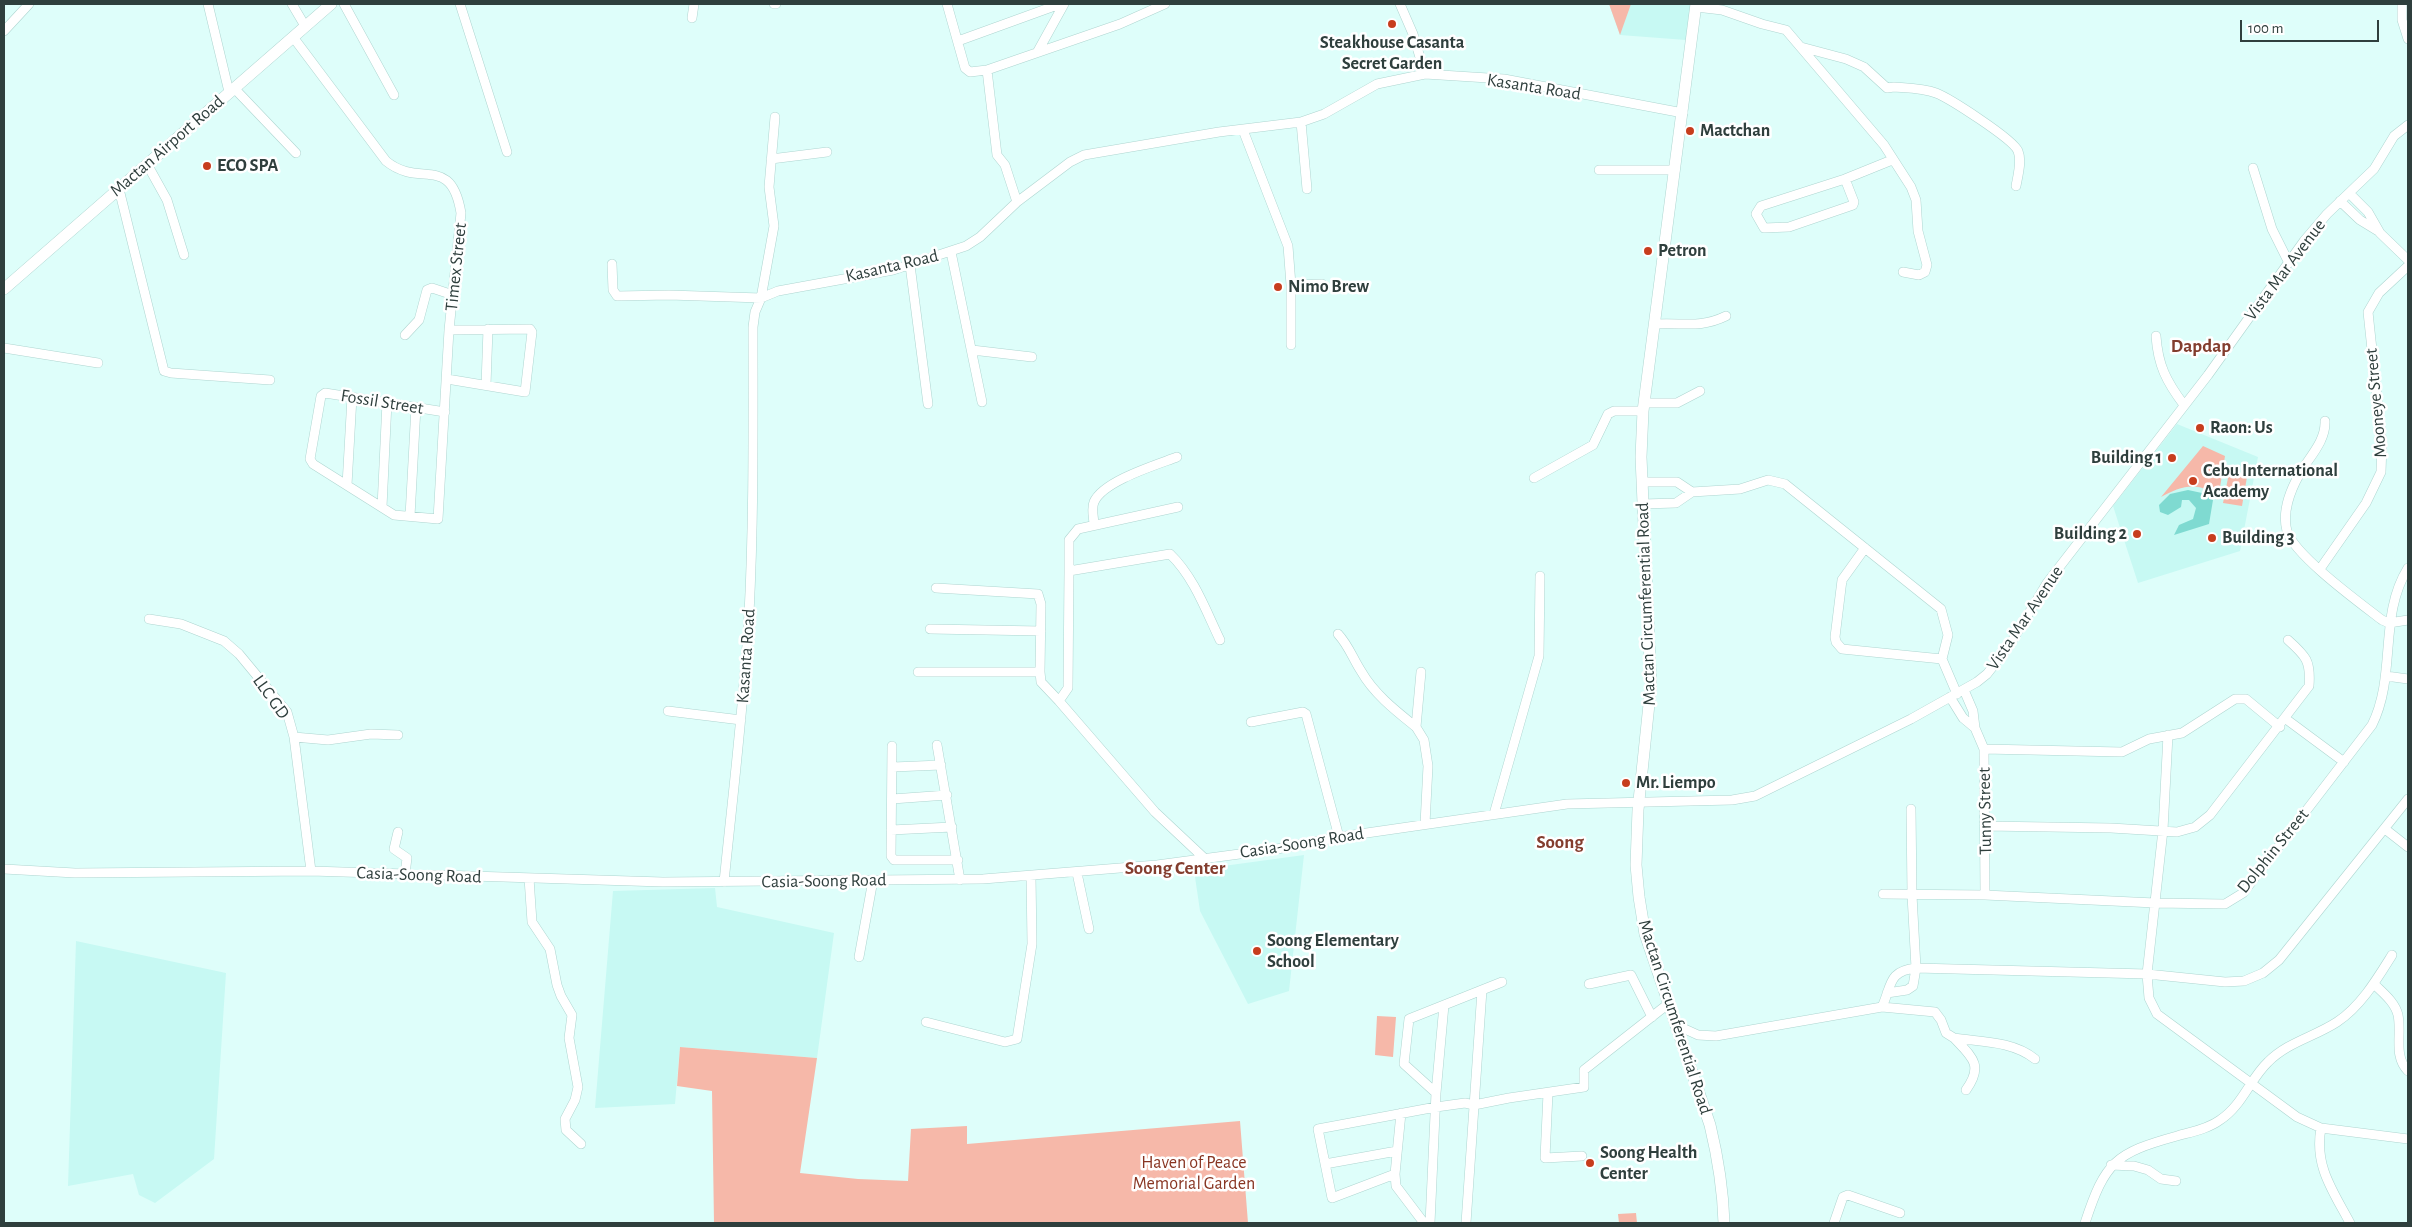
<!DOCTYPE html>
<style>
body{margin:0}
#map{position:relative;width:2412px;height:1227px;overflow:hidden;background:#defefa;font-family:"Alegreya Sans",sans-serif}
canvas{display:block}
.frame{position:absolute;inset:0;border:5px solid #2f3f3d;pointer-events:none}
.scale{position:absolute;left:2240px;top:20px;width:139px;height:22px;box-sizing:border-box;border:2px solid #2f3f3d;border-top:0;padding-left:6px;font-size:15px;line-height:18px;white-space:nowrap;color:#2f3f3d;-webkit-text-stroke:4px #fff;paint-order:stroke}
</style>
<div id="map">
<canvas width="2412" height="1227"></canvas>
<div class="frame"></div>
<div class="scale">100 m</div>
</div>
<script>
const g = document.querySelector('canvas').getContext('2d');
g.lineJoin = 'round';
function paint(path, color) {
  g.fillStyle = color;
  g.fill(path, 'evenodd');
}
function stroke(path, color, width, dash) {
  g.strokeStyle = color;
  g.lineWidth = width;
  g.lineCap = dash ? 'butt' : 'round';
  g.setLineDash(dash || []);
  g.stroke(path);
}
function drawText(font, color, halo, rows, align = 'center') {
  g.font = font + ' "Alegreya Sans",sans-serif';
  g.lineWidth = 5;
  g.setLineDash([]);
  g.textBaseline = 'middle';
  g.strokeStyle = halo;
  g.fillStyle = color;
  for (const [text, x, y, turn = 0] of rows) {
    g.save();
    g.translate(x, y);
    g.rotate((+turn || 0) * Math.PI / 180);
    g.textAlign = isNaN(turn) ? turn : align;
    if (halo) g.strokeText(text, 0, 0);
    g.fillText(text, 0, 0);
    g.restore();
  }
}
paint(new Path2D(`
 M1609 4H1692L1686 40 1620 35Z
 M2177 424 2258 457 2240 551 2138 583 2113 506Z
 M1304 855 1289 991 1248 1004 1200 911 1194 870Z
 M715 888 717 907 834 933 817 1058 680 1047 675 1104 595 1108 613 891Z
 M76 941 226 973 214 1159 155 1203 139 1195 133 1174 68 1186Z`), '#c7f9f3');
paint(new Path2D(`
 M1609 4H1631L1620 35Z
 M2203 446 2225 456 2218 500C2203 479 2180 486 2161 497Z
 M2229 473 2247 477 2242 506 2223 503Z
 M1377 1016 1396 1017 1393 1057 1375 1055Z
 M680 1047 817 1058 800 1173 858 1179 908 1181 911 1129 967 1126V1144L1240 1121 1248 1223H714L712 1091 677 1086Z
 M1636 1213 1637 1223H1619L1618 1214Z`), '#f6b8a9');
paint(new Path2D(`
 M2188 490 2202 493 2213 500 2209 524 2174 535 2179 525 2193 519 2196 508 2189 500H2182L2181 507 2168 515 2160 512 2159 505 2170 494Z`), '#7fdad1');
const minor = new Path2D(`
 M208 4 229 92
 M292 4 305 26
 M344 4 394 95
 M460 4 507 152
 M774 4H776
 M947 4 965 68 970 72 987 70 1120 24 1165 4
 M1400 4 1413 34 1425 74
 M2402 5V20L2408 39
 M1696 7 1722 10 1762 24 1786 30 1884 145 1911 187 1916 200 1918 231 1927 265 1925 272 1919 275 1903 272
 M692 18 694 4
 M4 31 29 4
 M293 37 386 161C420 189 451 153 461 213L449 330 438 519 394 515 313 464 310 459 321 396 325 393 445 412
 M958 41 1060 4
 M1801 47 1846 59 1864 67 1887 88 1894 87C1907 88 1923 88 1936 93 1949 98 2013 139 2018 151 2022 161 2018 175 2016 186
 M1038 51 1064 4
 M987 70 997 155 1005 165 1017 202
 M234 88 296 153
 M1301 122 1307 189
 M1243 130 1288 246 1291 285V345
 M771 159 827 152
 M147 164 167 200 184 255
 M2253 168 2272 229 2289 263
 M1599 170H1675
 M1845 179 1854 202 1853 205 1789 227 1764 228 1756 214 1761 206 1845 179 1892 160
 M119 189 164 371 171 373 270 380
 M2349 193 2368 212 2380 233 2408 260
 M2340 201 2360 220 2378 231
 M951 252 982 402
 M612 264 613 290 617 296 669 295 761 298 778 291 893 270 966 246 980 237 1017 202 1070 162 1084 155 1219 132 1301 122 1324 114 1377 84 1425 74 1504 79 1683 113
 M910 265 928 404
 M1291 285 1322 284
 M1655 324C1683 322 1699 329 1726 316
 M405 335 419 320 427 290 432 288 453 295
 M2156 336C2158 365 2166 381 2184 405
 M4 348 98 363
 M972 350 1032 357
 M447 379 525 392 532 332 530 329 449 330
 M486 385 488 329
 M1645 403H1677L1700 391
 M2325 421C2326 442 2308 458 2299 475 2290 491 2282 513 2287 531 2294 555 2360 603 2382 620L2389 623 2408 620
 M1534 478 1593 445 1608 414 1614 411H1643
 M1642 482H1677L1692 492
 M347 485 352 397
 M1643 504 1676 503 1692 492 1740 489 1768 480 1785 484 1941 609 1948 635 1942 659 1957 694
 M382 507 387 402
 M410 516 416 407
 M1094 525C1094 518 1091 509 1094 502 1103 481 1156 465 1177 457
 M1865 548 1842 580 1835 637 1836 642 1842 649 1942 659
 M2320 569 2366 503 2381 472 2382 444 2368 312 2379 293 2408 266
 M1069 571V540L1078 529 1178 507
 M936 588 1038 594 1041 604 1040 672
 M149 619 181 624 224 641 239 654 287 712 294 737 311 871
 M930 629 1041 631
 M1338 634C1349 646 1353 659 1361 671 1374 694 1396 711 1416 727
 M918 672H1040L1041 682 1059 701
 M1421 672 1416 727 1424 740 1428 766 1425 824
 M2386 676 2408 679
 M1950 697 1963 718 1975 728 1973 711 1964 690
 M668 711 741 720
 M2286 719 2344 762
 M1251 722 1303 712 1306 714 1339 837
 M1975 728 1984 749 1985 895
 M2168 735 2163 830 2147 974 2149 998 2157 1014 2297 1117 2321 1128 2408 1139
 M294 737 328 740 371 734 398 735
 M937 745 960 880
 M892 746 891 856 894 860H958
 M1984 749 2122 752 2149 739 2182 733 2235 699H2246L2280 727
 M893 767 941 765
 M892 799 947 795
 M1494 814 1539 656 1540 576
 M1986 826 2111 828 2177 832 2195 827 2210 815 2309 686C2311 661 2306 656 2288 640
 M2385 829 2408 847
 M891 830 952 827
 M398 832 394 849 407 858 405 874
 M1204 858 1155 812 1059 701 1068 688 1069 571 1170 554C1194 577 1206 611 1220 640
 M4 869 75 873 311 871 663 882 983 879 1157 865 1277 849 1339 837 1567 804 1732 800 1755 796 1911 719 1977 682 1987 674 2009 646 2047 583 2208 375 2304 241 2327 214 2374 169 2394 136 2408 125
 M1077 873 1089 929
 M529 878 532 922 550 949 557 985 561 996 572 1015 569 1038 578 1087 575 1100 565 1119 566 1130 581 1144
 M724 882C733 793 744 704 749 614 754 518 753 423 753 327L755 312 761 298 774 226 769 187 775 117
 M1883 894 1985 895 2155 903 2225 904 2243 893 2372 725C2397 675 2378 616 2408 568
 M859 957 873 880
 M1589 984 1631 975 1652 1017
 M2374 984C2383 993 2395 1002 2398 1015 2402 1034 2393 1056 2408 1071
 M1887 993 1907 990 1913 986 1916 968 1912 895 1911 809
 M1882 1007C1892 985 1888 971 1916 968L2147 974 2225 982 2244 981 2263 973 2279 960 2408 799
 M926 1022 1005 1042 1017 1039 1032 944 1031 876
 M1676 1025 1698 1035 1716 1036 1882 1007 1935 1012 1941 1020 1946 1033 1954 1038C1981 1042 2013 1041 2035 1059
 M1954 1038C1972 1057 1984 1065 1966 1090
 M1436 1093 1444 1005
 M1548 1093 1545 1158 1582 1156
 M1401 1113 1395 1174 1332 1198 1318 1129 1436 1107 1465 1103 1474 1105 1509 1098 1584 1087V1070L1668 1004
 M2321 1128C2314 1166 2333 1191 2350 1223
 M1325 1164 1397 1151
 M2111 1165 2134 1166 2148 1170 2161 1179 2176 1181
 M1395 1174 1396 1186 1424 1223
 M1430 1223 1436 1093 1404 1064 1409 1019 1502 982
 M1466 1223 1482 990
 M1834 1223 1843 1197 1848 1195 1900 1213
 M2085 1223C2105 1162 2115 1153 2177 1136 2191 1132 2208 1129 2220 1120 2242 1106 2250 1079 2268 1062 2288 1042 2314 1037 2337 1022 2361 1006 2377 979 2392 955`);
const major = new Path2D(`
 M1696 4 1643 411 1641 457 1651 685 1638 810 1636 865 1639 897 1645 934 1710 1125C1718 1158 1723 1189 1724 1223
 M4 289 331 4`);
stroke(minor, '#aed5d0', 10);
stroke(major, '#aed5d0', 12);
stroke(minor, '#fff', 9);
stroke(major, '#fff', 11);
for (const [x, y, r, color] of [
 [1392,24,5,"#c73d1d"],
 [1690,131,5,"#c73d1d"],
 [207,166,5,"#c73d1d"],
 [1648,251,5,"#c73d1d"],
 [1278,287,5,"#c73d1d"],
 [2200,428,5,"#c73d1d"],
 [2172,458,5,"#c73d1d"],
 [2193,481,5,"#c73d1d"],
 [2137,534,5,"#c73d1d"],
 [2212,538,5,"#c73d1d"],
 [1626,783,5,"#c73d1d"],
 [1257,951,5,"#c73d1d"],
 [1590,1163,5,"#c73d1d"]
]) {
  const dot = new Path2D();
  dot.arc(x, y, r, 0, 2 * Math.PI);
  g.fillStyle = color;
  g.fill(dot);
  stroke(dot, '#fff', 2);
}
drawText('bold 18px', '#2f3f3d', '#fff', [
 ["Steakhouse Casanta",1392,43,"center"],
 ["Secret Garden",1392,64,"center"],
 ["Mactchan",1700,131],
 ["ECO SPA",217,166],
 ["Petron",1658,251],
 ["Nimo Brew",1288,287],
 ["Raon: Us",2210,428],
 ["Building 1",2162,458,"right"],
 ["Cebu International",2203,471],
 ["Academy",2203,492],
 ["Building 2",2127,534,"right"],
 ["Building 3",2222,538],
 ["Mr. Liempo",1636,783],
 ["Soong Elementary",1267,941],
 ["School",1267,962],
 ["Soong Health",1600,1153],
 ["Center",1600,1174]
], 'left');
drawText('18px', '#2f3f3d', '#fff', [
 ["Kasanta Road",1534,87,9],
 ["Mactan Airport Road",167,146,-41],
 ["Kasanta Road",892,266,-13],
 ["Timex Street",456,267,-84],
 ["Vista Mar Avenue",2285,270,-53],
 ["Fossil Street",382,402,9],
 ["Mooneye Street",2376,403,-95],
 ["Mactan Circumferential Road",1646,604,-92],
 ["Vista Mar Avenue",2025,618,-56],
 ["Kasanta Road",746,656,-86],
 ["LLC GD",271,697,54],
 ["Tunny Street",1985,811,-91],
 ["Casia-Soong Road",1302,843,-9],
 ["Dolphin Street",2273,851,-51],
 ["Casia-Soong Road",419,875,2],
 ["Casia-Soong Road",824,881,-1],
 ["Mactan Circumferential Road",1675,1017,72]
]);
drawText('18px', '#883522', '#fff', [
 ["Haven of Peace",1194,1163],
 ["Memorial Garden",1194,1184]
]);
drawText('bold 19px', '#833d2e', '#fff', [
 ["Dapdap",2201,346],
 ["Soong",1560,842],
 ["Soong Center",1175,868]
]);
</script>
